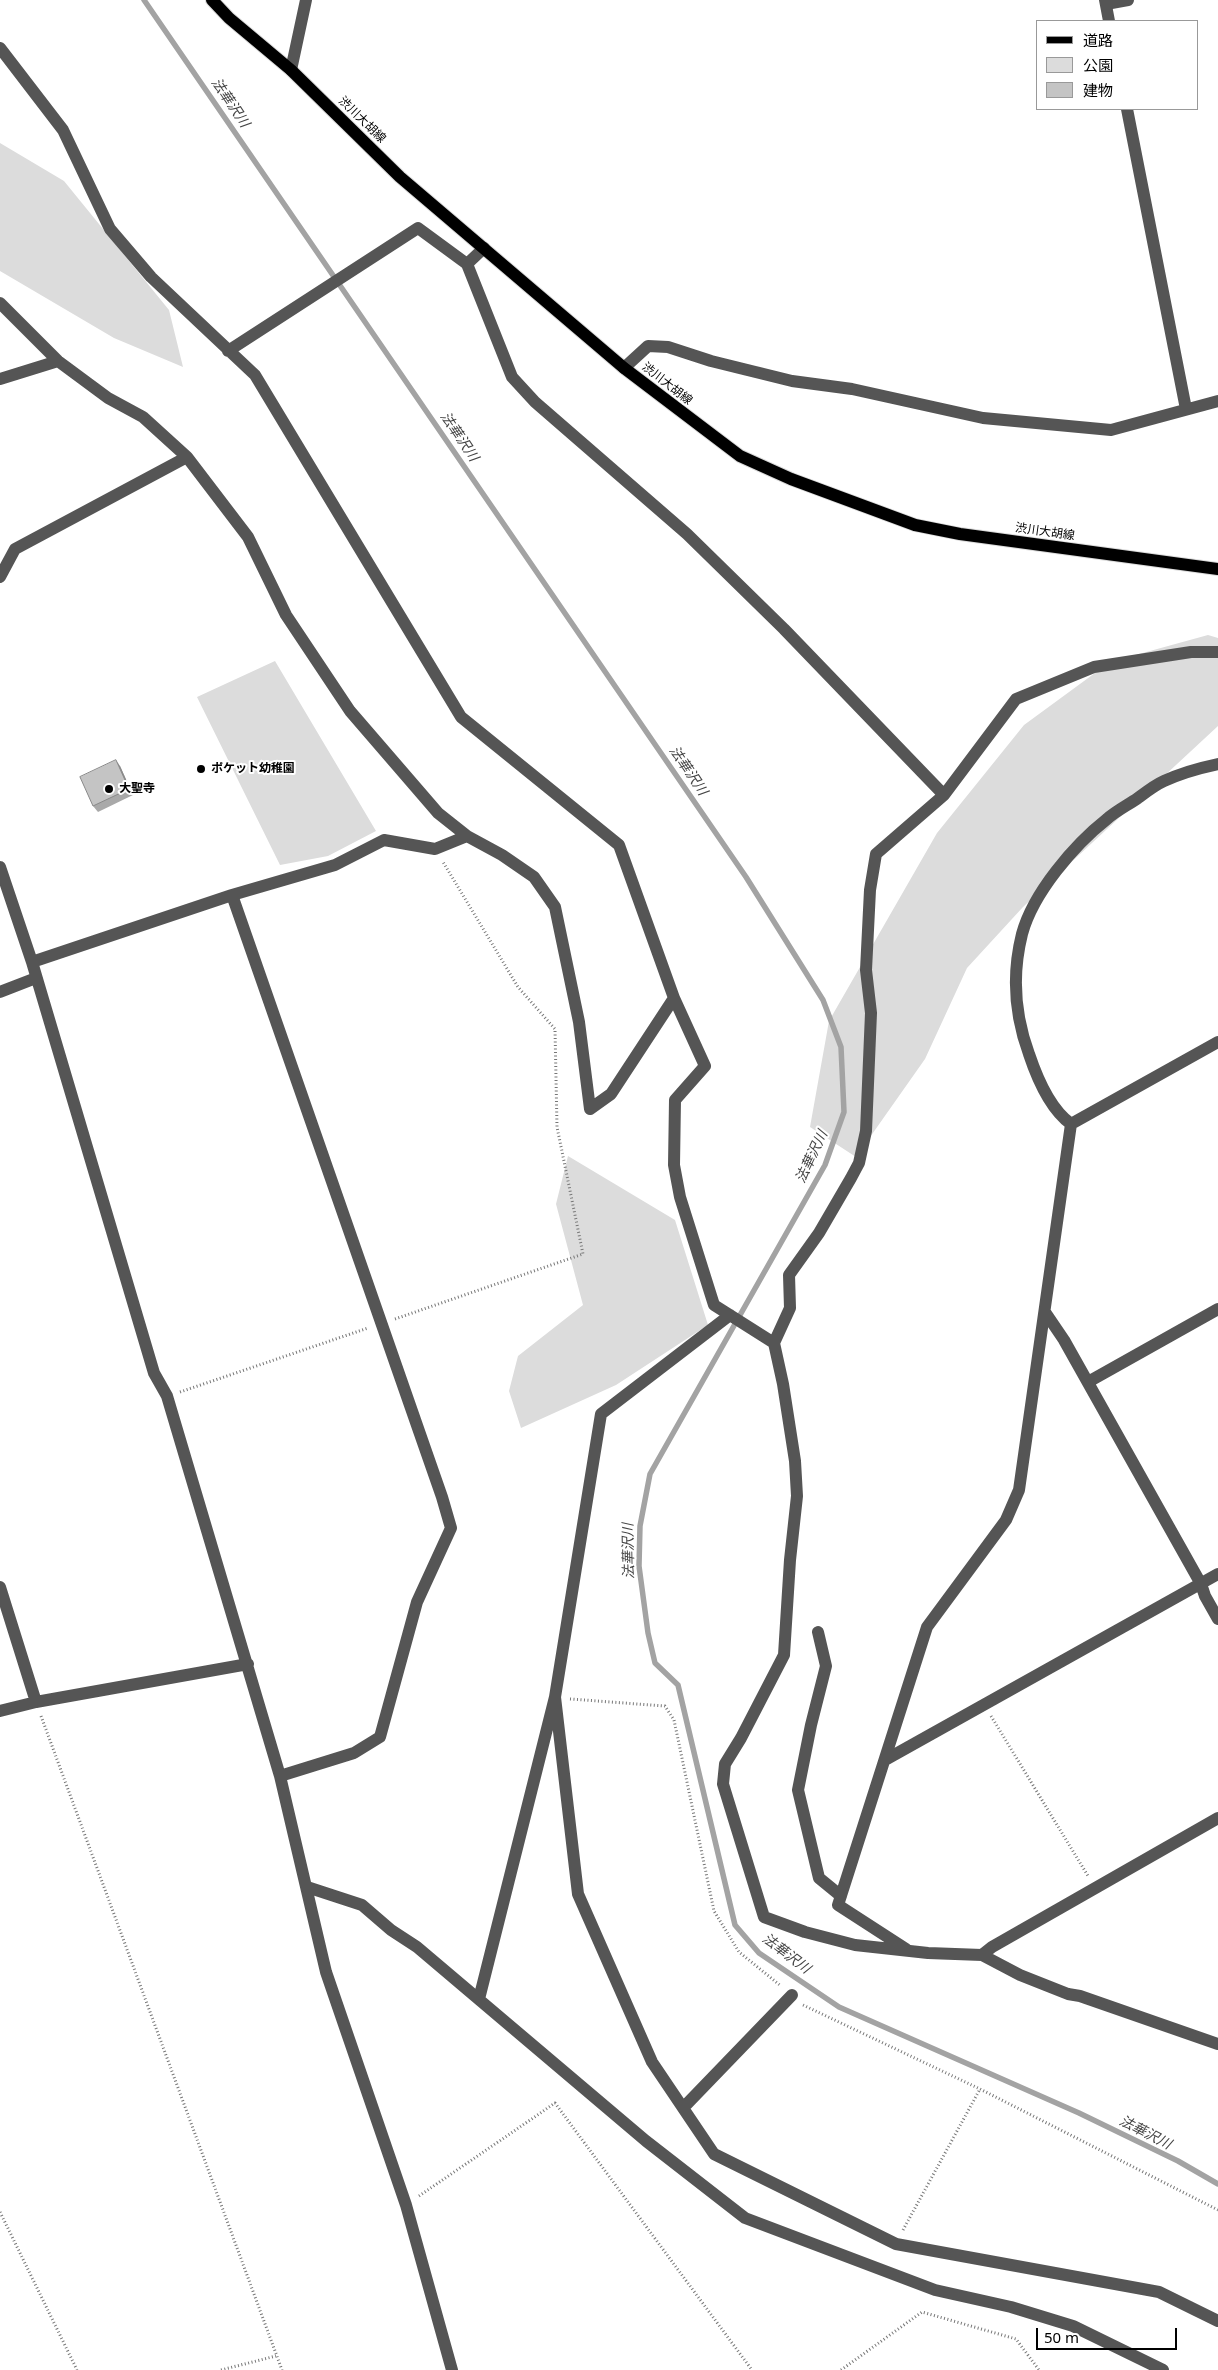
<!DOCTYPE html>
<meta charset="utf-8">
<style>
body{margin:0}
#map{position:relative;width:1218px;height:2370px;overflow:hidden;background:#fff;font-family:"Noto Sans","Noto Sans JP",sans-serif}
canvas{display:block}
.legend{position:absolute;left:1036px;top:20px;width:162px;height:90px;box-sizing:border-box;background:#fff;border:1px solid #999;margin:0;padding:6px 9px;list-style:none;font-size:15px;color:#000}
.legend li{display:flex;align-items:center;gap:10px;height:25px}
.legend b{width:25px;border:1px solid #999}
.scale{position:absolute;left:1036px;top:2328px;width:141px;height:22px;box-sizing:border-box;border:2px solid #000;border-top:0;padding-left:6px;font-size:15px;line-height:18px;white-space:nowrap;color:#000;-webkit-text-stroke:4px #fff;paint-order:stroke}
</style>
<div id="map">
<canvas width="1218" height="2370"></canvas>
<ul class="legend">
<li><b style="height:6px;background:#000"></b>道路</li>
<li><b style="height:14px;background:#dcdcdc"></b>公園</li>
<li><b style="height:14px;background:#c4c4c4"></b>建物</li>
</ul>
<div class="scale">50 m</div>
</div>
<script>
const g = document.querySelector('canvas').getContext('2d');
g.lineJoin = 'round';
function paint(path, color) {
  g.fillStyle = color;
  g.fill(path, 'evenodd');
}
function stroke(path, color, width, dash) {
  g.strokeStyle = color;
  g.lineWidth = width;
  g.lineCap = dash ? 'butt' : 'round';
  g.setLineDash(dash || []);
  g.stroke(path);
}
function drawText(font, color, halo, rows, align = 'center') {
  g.font = font + ' "Noto Sans","Noto Sans JP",sans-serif';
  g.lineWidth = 4;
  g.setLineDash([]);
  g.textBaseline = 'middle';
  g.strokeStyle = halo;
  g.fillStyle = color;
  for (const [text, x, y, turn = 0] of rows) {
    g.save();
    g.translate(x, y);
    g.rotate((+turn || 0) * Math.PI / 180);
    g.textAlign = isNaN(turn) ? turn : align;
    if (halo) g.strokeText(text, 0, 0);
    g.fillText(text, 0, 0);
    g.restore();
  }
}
paint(new Path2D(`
 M0 143 64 181 169 310 183 367 114 338 0 271Z
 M1208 635 1218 638V726L1023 907 967 968 925 1059 856 1157 810 1127 829 1021 937 833 1024 725 1110 662Z
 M275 661 376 831 328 856 280 865 197 697Z
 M568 1156 675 1220 708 1325 616 1385 521 1428 509 1391 518 1356 583 1305 556 1204Z`), '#dcdcdc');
stroke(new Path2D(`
 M144 0 746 877 823 1000 841 1047 844 1112 825 1165 650 1474 640 1526 639 1566 648 1633 655 1663 678 1685 735 1925 759 1953 839 2007 1079 2113 1178 2161 1218 2184`), '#a3a3a3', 5.5);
const major = new Path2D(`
 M212 0 229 18 291 70 400 177 624 368 740 456 791 479 915 525 960 534 1218 569`);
stroke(major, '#dbdbdb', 14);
stroke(new Path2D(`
 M395 1319 583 1254 557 1127 555 1029 518 987 443 862
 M180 1392 368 1328
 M570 1699 665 1706 674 1720 714 1911 739 1952 781 1986
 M41 1716 282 2370
 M991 1716 1088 1876
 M803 2005 980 2089 1218 2210
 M419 2196 555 2103 752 2370
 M0 2212 77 2370
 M903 2230 980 2089
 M221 2370 276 2356
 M841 2370 922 2312 1016 2339 1039 2370`), '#777', 3, [1, 2.5]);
stroke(new Path2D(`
 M1105 0 1109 21
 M1106 4 1128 0
 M0 48 63 130 110 229 151 277 255 375 461 717 619 845 674 998 705 1066 675 1100 674 1165 680 1197 714 1305 774 1343
 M291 70 306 0
 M1127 109 1186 409
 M467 264 484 248
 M0 303 58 361 108 398 143 417 187 457 248 537 286 615 350 711 438 813 467 836 502 855 534 877 555 907 579 1022 590 1109 611 1094 674 998
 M228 351 418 228 467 264 512 377 535 402 687 534 784 629 944 795
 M624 368 648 346 668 347 711 361 792 381 852 389 983 418 1111 430 1218 401
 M0 379 58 361
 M0 577 15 549 187 457
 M1218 652H1191L1094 667 1016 699 944 795 876 854 870 890 866 970 871 1013 866 1131 859 1163 851 1178 819 1233 789 1275 790 1308 774 1343 783 1384 795 1461 797 1496 790 1560 784 1655 741 1738 725 1764 723 1784 764 1917 805 1932 855 1945 928 1953 982 1955 1020 1975 1068 1994 1080 1996 1218 2044
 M0 867 32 962 154 1373 167 1396 280 1776 326 1972 406 2205 452 2370
 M232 895 442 1497 451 1528 417 1602 380 1737 354 1753 280 1776
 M32 962 232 895 335 865 384 840 435 849 467 836
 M0 992 36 978
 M1071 1124C1050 1109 1037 1078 1029 1054 1015 1016 1012 974 1022 934 1033 893 1074 845 1107 819 1116 811 1128 805 1138 798 1146 792 1155 785 1164 781 1181 773 1199 768 1218 764
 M1071 1124 1218 1042
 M1045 1312 1064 1340 1201 1584 1205 1596 1218 1619
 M1088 1382 1218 1309
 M0 1587 36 1702
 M818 1632 826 1666 811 1725 798 1790 819 1878 841 1896
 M555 1697 578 1894 652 2062 714 2154 896 2244 1159 2292 1218 2321
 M0 1711 36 1702 248 1664
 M885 1760 1218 1574
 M307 1887 362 1905 391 1930 417 1947 646 2141 745 2218 935 2290 1011 2307 1073 2326 1163 2370
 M906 1949 838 1905 927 1627 1006 1520 1019 1490 1071 1124
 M982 1955 992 1947 1218 1818
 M479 1999 555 1697 601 1414 730 1315
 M683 2108 792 1995`), '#555', 12);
stroke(major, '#000', 12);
paint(new Path2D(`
 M120 766 133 795 98 812 93 806Z`), '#a9a9a9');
paint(new Path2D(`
 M116 760 120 766 133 795 129 789Z`), '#898989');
const building = new Path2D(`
 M116 760 129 789 93 806 80 777Z`);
paint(building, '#c4c4c4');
stroke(building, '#898989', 1);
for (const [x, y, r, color] of [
 [201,769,5,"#000"],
 [109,789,5,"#000"]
]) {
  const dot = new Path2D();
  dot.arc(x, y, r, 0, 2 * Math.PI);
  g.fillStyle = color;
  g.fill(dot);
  stroke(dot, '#fff', 2);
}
drawText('12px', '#000', '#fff', [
 ["渋川大胡線",362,120,44],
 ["渋川大胡線",667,384,38],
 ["渋川大胡線",1045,532,8]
]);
drawText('bold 12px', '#000', '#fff', [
 ["ポケット幼稚園",211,769],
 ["大聖寺",119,789]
], 'left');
drawText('italic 14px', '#444', '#fff', [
 ["法華沢川",230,103,56],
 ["法華沢川",459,437,56],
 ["法華沢川",688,771,56],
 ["法華沢川",812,1157,-65],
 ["法華沢川",629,1551,-91],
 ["法華沢川",786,1954,37],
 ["法華沢川",1145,2133,27]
]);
</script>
